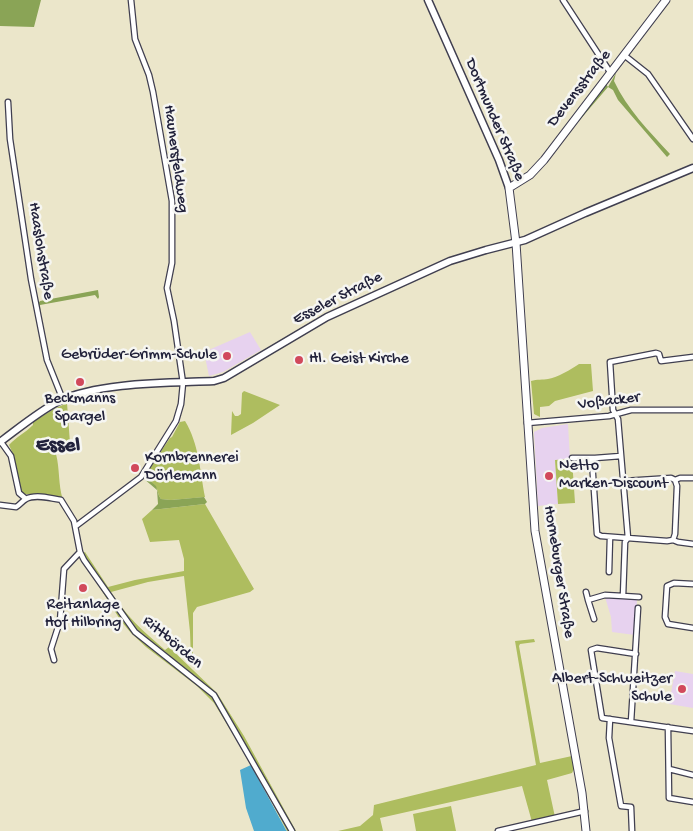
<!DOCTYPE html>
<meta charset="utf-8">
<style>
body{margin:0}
canvas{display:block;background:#ebe6ca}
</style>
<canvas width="693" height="831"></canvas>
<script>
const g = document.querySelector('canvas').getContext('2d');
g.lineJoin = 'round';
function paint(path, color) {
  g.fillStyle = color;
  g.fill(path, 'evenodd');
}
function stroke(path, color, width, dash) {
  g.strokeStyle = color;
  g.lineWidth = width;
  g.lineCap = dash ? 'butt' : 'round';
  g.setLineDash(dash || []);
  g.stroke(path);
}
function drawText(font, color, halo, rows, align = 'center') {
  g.font = font + ' "Gochi Hand",sans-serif';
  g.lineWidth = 5;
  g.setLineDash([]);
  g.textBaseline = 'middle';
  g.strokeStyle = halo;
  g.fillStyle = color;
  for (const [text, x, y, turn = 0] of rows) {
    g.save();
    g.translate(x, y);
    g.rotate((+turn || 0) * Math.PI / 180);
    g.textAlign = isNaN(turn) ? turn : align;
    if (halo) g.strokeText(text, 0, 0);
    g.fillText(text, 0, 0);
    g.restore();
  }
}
paint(new Path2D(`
 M250 332 261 350 223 372 209 376 204 352Z
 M568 424 570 459 555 460 558 504 538 506 534 432 542 428Z
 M605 597 637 599 635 635 612 632 611 617Z
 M675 671 693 674V708L669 704Z`), '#e7d2ef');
paint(new Path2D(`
 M579 364H591L593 391 555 401 549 406 540 407V417L534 414 531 381C537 379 543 380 548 379 556 378 572 369 579 364Z
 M244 391 280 405 253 423 231 435 232 411 235 416H238L241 414 242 393Z
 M67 403 70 443V445L56 454C60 469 58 485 63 500L47 495 24 494 20 489 14 456 9 445C16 437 25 433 33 425V422L54 409Z
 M185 421C199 444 200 471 205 497L171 500 161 499 159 496 157 489 144 476 170 438 172 437 180 422Z
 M572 459 575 503 558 504 555 460Z
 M205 504 254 589 250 592 197 607 193 613V659H191L190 632 184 576 148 582 111 592C127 617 142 630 165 650L169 647 217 693 244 736 296 831H287L253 767 214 703 197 686 146 647 131 633 121 621 79 555 85 552 108 587 135 580 184 571V559L179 540 150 542 142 519 152 510Z
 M534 639 535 642 520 644 519 646 540 763 572 756 574 769 572 773 547 780 555 817 532 822 522 786 380 818 383 831H338L360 826 373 815 374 805 536 765 515 641Z
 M451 806 456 831H416L413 814Z`), '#aebd5f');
paint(new Path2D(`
 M0 0H41L34 27 0 26Z
 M616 73 614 81C627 109 649 131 670 154L667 157 618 100 613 90 608 87 572 129V127L606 84 608 87Z
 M98 290 99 297 98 299 95 295 40 305 41 320 38 304 40 301Z
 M144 476 156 486 159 496 161 499 171 500 204 497 207 502 205 504 152 510 158 504 157 490 143 478Z`), '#8aa456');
paint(new Path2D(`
 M251 765 286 830 287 831H254L246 808 240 770Z`), '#50abce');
const minor = new Path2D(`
 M563 0 610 72
 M624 55 648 74 693 139
 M8 102 10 139 31 279 47 360 63 400
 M527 423 609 416 631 410H693
 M1 442 11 456 19 493 26 499
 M621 456 595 458 592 461 597 534 601 536 667 541 673 540 675 534 677 486 675 480 671 478 624 481
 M572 458H595
 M675 480 680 478H693
 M0 505 16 507C20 505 22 501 26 499 35 494 51 498 61 500L74 521 80 552 84 560 135 632 214 695 292 831
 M76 526 141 477 176 421 181 404 183 383 174 321 167 288 172 263V201L153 92 149 75 135 39 131 0
 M673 540 678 542 693 544
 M609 572 610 537
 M693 584 674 583 667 586 665 617 668 624 693 628
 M586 592 588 600
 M639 597 623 596 625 542 628 538 618 419 613 410 610 362 656 353 659 354 661 361 693 357
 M594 619 588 600 605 595 623 596
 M636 654 597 648 591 650 602 718 693 731
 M54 660 51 649 60 621 64 569 80 552
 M610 719 609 738 621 806 631 807 632 831
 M631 722 638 608
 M668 727 669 798 693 802
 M669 769 693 775
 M498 831 585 811`);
const secondary = new Path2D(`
 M428 0 499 160 509 188
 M0 442C19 428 38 412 59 401 99 382 169 383 214 381L224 378 327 317 450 261 486 250 525 240 585 213 693 168`);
const primary = new Path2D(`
 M586 831 582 793 535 531 516 243 509 188 530 175 544 160 666 0`);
stroke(minor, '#403f50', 7);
stroke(secondary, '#403f50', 9);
stroke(primary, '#403f50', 9);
stroke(minor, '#fff', 4.5);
stroke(secondary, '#fff', 6);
stroke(primary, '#fff', 7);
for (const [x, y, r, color] of [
 [227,356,5,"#d1495b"],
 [299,360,5,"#d1495b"],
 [80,382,5,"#d1495b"],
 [135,468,5,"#d1495b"],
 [549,476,5,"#d1495b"],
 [83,588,5,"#d1495b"],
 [682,689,5,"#d1495b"]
]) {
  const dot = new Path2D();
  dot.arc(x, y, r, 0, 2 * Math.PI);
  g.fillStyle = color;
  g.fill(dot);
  stroke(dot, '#f6f6f2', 2);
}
drawText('16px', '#22223b', '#f6f6f2', [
 ["Devensstraße",580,89,-52],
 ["Dortmunder Straße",494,120,67],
 ["Haunersfeldweg",175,159,82],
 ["Haaslohstraße",40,251,81],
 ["Esseler Straße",338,299,-27],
 ["Voßacker",609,402,-7],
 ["Horneburger Straße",558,572,81],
 ["Rittbörden",172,643,40]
]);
drawText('16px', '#22223b', '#f6f6f2', [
 ["Gebrüder-Grimm-Schule",217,356,"right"],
 ["Hl. Geist Kirche",309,360],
 ["Beckmanns",80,400,"center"],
 ["Spargel",80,418,"center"],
 ["Kornbrennerei",145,459],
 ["Dörlemann",145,477],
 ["Netto",559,467],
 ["Marken-Discount",559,485],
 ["Reitanlage",83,606,"center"],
 ["Hof Hilbring",83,624,"center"],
 ["Albert-Schweitzer",672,680,"right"],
 ["Schule",672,698,"right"]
], 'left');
drawText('bold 21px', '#22223b', '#f6f6f2', [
 ["Essel",58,447]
]);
</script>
